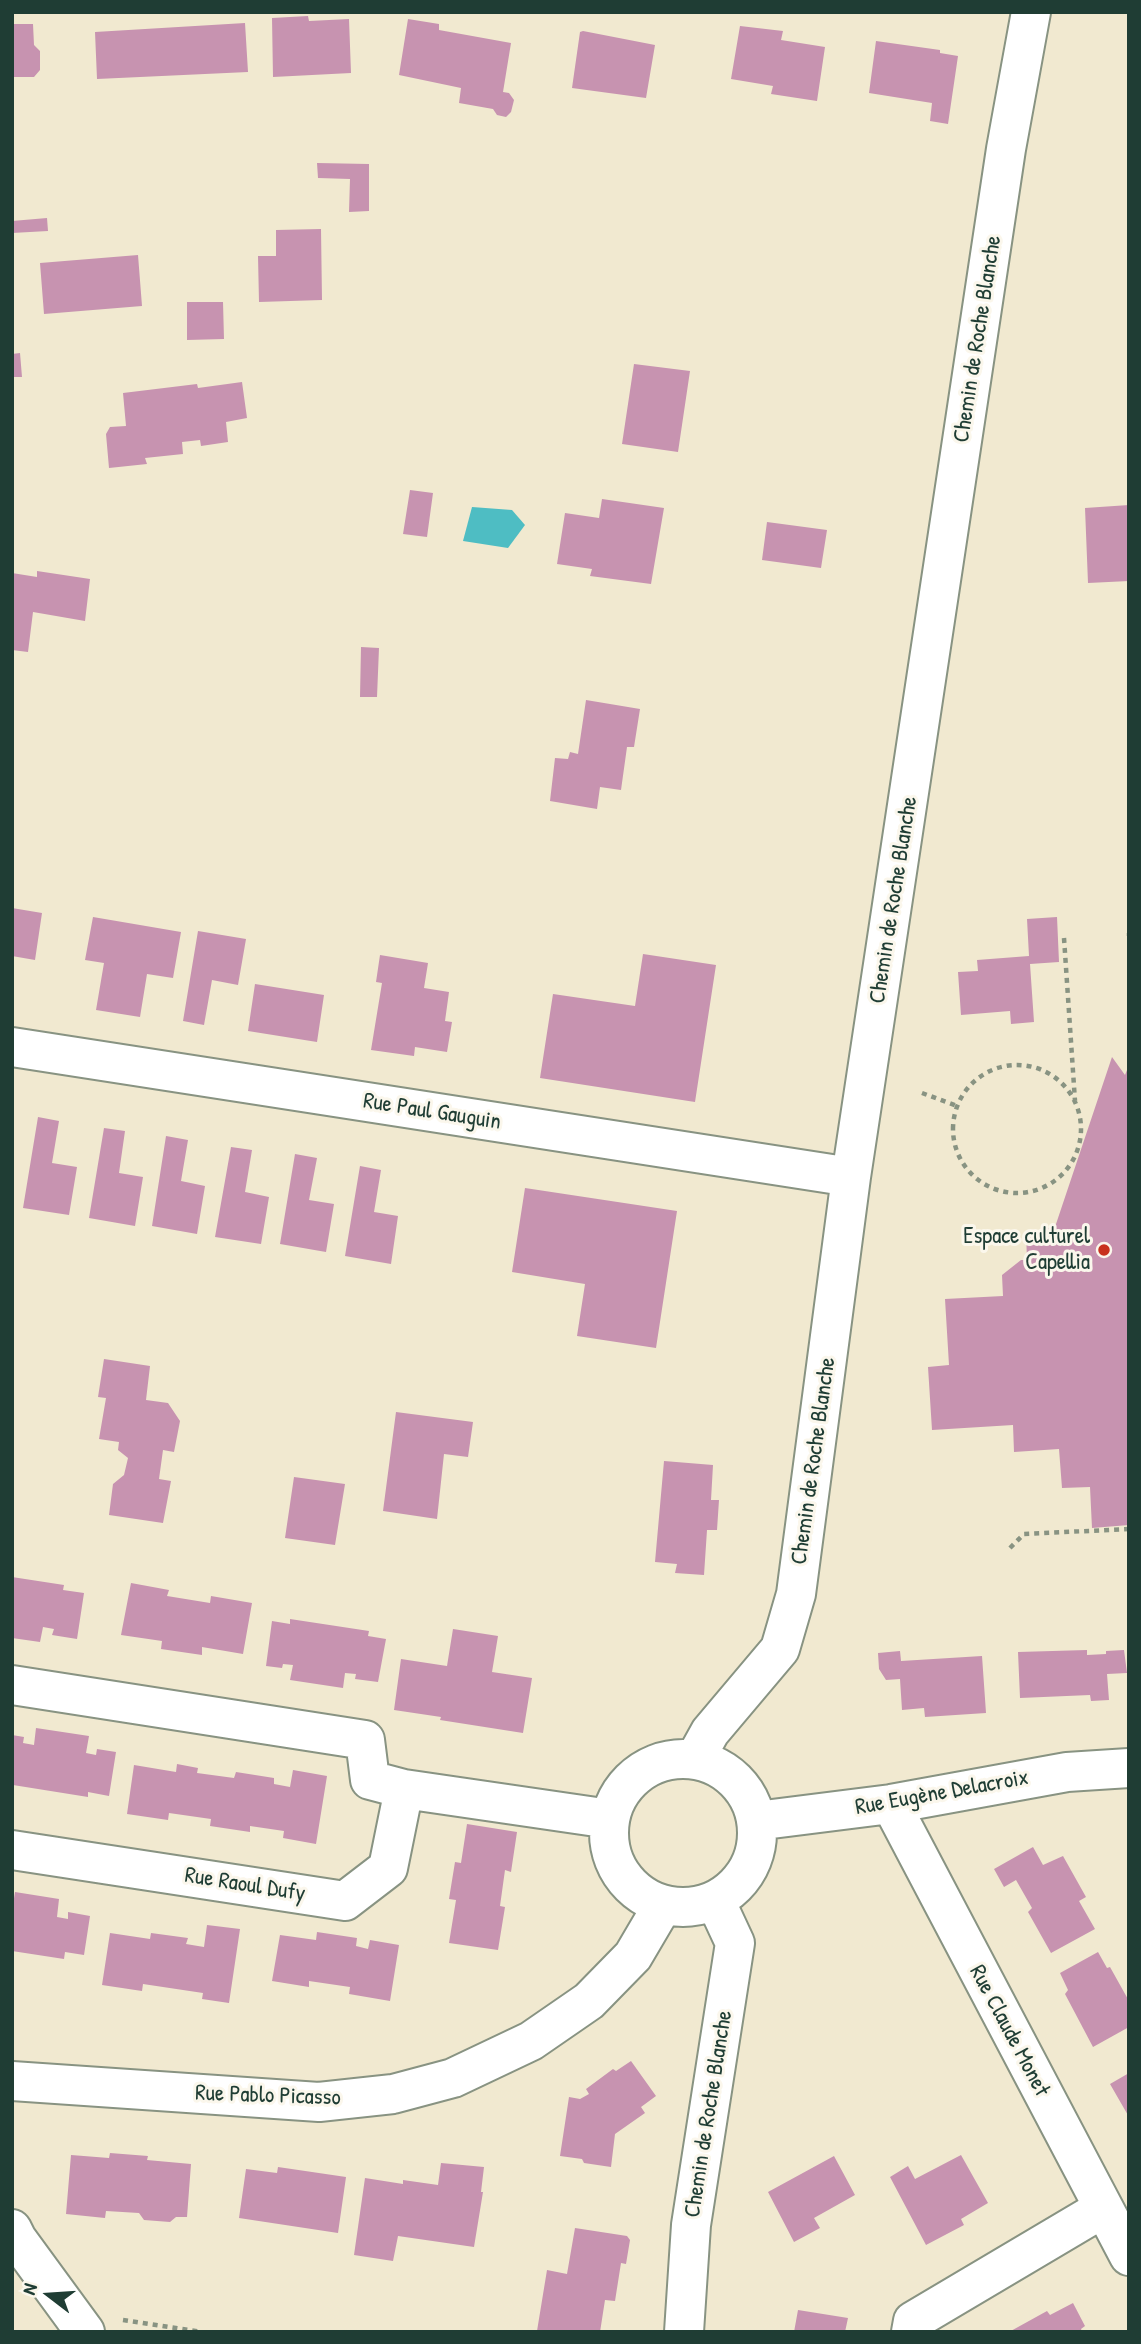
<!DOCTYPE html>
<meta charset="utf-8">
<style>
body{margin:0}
#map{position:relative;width:1141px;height:2344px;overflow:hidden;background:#f1e9d0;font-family:"Patrick Hand",sans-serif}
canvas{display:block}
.frame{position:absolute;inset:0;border:14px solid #1f3d34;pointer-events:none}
.north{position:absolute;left:14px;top:2260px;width:70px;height:70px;-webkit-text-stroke:5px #fbf7ec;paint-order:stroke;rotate:287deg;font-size:19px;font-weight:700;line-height:28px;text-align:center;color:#1f3d34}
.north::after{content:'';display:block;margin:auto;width:24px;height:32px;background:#1f3d34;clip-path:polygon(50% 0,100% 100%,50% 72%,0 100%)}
</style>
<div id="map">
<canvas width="1141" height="2344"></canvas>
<div class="frame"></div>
<div class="north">N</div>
</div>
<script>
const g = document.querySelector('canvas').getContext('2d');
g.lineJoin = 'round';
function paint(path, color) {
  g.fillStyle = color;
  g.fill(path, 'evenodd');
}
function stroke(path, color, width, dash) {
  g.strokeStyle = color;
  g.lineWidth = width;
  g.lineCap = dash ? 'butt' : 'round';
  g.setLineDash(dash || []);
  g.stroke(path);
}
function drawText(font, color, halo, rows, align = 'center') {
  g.font = font + ' "Patrick Hand",sans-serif';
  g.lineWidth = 6;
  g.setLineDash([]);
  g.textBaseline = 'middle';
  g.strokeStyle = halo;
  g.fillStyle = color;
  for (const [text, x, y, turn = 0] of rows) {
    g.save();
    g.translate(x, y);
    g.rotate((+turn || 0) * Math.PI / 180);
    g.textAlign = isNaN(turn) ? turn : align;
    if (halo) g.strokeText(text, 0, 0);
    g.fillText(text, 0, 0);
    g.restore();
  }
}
paint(new Path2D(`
 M472 507 512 510 525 525 508 548 463 541Z`), '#4ebdc3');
paint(new Path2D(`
 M308 16 309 21 349 19 351 73 273 77 272 18Z
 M408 19 439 24V30L511 43 503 92 509 93 514 100 511 112 506 117 497 115 493 109 459 103 461 88 399 75Z
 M245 23 248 72 97 79 95 32Z
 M12 24H33L34 45 40 51V70L34 77H12Z
 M740 26 783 31 781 40 825 47 817 101 771 94 773 86 731 79Z
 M583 31 655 45 646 98 572 88 580 32Z
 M876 41 940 50V53L958 56 948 124 930 121 932 103 869 93Z
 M317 163 369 164V211L349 212 350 179 318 178Z
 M47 218 48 231 12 233V221Z
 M321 229 322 300 259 302 258 256H276V230Z
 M138 255 142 306 44 314 40 263Z
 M187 302H223L224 339 187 340Z
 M20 353 22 377H12V354Z
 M634 364 690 371 678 452 622 444Z
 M242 382 247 418 226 422 228 442 201 446 200 440 182 442 183 454 145 458 147 464 109 468 106 434 110 427 126 426 123 393 197 384 198 388Z
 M410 490 433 493 427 537 403 534Z
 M602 499 664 508 651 584 590 576 592 569 557 564 565 513 599 518Z
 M1129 505V581L1088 583 1085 508Z
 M767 522 827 530 821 568 762 560Z
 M37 571 90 579 85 621 33 612 28 652 12 650V573L37 577Z
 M361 647 379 648 377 697H360Z
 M586 700 640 709 634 747H627L621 790 600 787 597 809 550 801 555 758 568 759 570 752 578 754Z
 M12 908 42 913 35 960 12 956Z
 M93 917 181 932 173 978 147 974 140 1017 96 1010 104 963 85 960Z
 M1057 917 1059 962 1030 964 1034 1022 1011 1024 1010 1011 961 1015 958 972 978 971 977 960 1029 956 1027 919Z
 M198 931 246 939 238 985 212 980 204 1025 183 1021Z
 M643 954 716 965 695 1102 540 1078 553 994 635 1006Z
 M380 955 428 963 424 988 449 992 445 1021 452 1022 447 1052 415 1047 414 1056 371 1050 382 983 376 982Z
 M255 984 324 995 317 1042 248 1031Z
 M1112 1057 1125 1075 1129 1065V1525L1092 1528 1090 1487 1062 1488 1059 1449 1014 1452 1013 1425 932 1430 928 1367 949 1365 945 1299 1003 1296 1002 1275 1021 1260H1027L1026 1233 1055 1227Z
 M38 1117 59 1121 52 1163 77 1167 69 1215 23 1208Z
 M104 1128 125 1131 119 1173 143 1177 135 1226 89 1218Z
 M166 1136 188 1140 181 1181 205 1186 197 1234 152 1226Z
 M231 1147 252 1150 245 1192 269 1197 261 1244 215 1237Z
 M295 1154 317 1158 309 1200 334 1204 326 1252 280 1244Z
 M360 1166 381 1170 374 1212 398 1216 391 1264 345 1256Z
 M525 1188 677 1211 656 1348 577 1336 585 1284 512 1272Z
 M104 1359 150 1366 146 1400 168 1403 180 1421 174 1452 163 1450 159 1479 171 1481 163 1523 109 1515 113 1484 124 1475 128 1458 118 1450 119 1442 99 1439 106 1398 98 1397Z
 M396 1412 473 1422 468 1457 444 1454 437 1519 383 1511Z
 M664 1461 713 1465 711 1500H719L717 1530H707L704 1575 675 1573 677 1564 655 1562Z
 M294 1477 345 1484 335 1545 285 1538Z
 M12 1577 64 1585 63 1590 84 1593 77 1639 52 1635 54 1629 43 1627 40 1642 12 1638Z
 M131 1583 169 1590 167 1596 210 1603 211 1596 252 1603 243 1654 202 1647V1655L161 1649 162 1641 121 1635Z
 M290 1619 369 1631 368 1636 386 1639 378 1682 355 1679 356 1674 345 1673 343 1688 290 1680 293 1665 283 1664 282 1668 266 1666 272 1621 290 1624Z
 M453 1629 498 1636 492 1672 532 1678 523 1733 440 1720 441 1717 394 1710 401 1659 447 1666Z
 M1087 1650V1655L1106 1654V1651L1124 1650 1127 1673 1107 1674 1109 1700 1091 1701 1090 1695 1020 1698 1018 1652Z
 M900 1651 901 1661 982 1656 986 1713 925 1717 924 1708 902 1710 900 1679 886 1680 879 1669 878 1653Z
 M36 1728 89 1736 86 1753 96 1755 97 1749 116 1752 109 1796 88 1792V1797L13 1785 12 1735 24 1737 23 1743 34 1745Z
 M177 1764 198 1768 197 1773 234 1778 236 1772 274 1778V1784L290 1787 293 1770 327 1776 316 1844 283 1838 284 1831 250 1826V1832L210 1826 211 1819 169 1813 168 1820 127 1814 134 1765 176 1772Z
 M467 1824 517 1832 511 1872 505 1870 500 1906 505 1907 498 1950 449 1943 456 1900 449 1899 455 1862 461 1863Z
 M1033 1847 1043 1865 1063 1856 1086 1897 1079 1901 1095 1929 1051 1953 1028 1912 1032 1908 1016 1880 1004 1887 994 1869Z
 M15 1892 59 1899 57 1917 68 1919V1912L90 1916 84 1955 65 1952 64 1959 12 1951V1911Z
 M207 1925 240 1929 229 2003 202 1999 203 1993 143 1984 142 1991 102 1985 110 1933 150 1939 151 1933 188 1938 186 1944 204 1947Z
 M317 1932 357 1938 356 1946 368 1949 370 1940 399 1945 390 2001 349 1994 350 1987 309 1981V1987L272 1981 280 1935 316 1940Z
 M1098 1952 1107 1968 1110 1967 1129 2001V2027L1093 2047 1065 1994 1068 1990 1060 1973Z
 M631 2061 656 2096 641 2107 645 2113 615 2134 611 2167 584 2163 582 2159 560 2156 569 2097 580 2099 589 2094 586 2089 613 2069 616 2071Z
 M1129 2073V2117L1110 2084Z
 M110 2153 148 2156 147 2160 191 2164 187 2217H176L170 2222 144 2220 139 2213 106 2211 105 2218 66 2214 71 2155 109 2158Z
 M961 2155 988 2203 961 2219 964 2225 926 2245 890 2177 908 2166 915 2179Z
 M834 2156 855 2195 814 2218 820 2228 794 2242 768 2192Z
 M441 2163 484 2167 481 2192H483L474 2247 398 2236 393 2261 354 2255 365 2178 403 2184V2180L438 2185Z
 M278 2167 346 2177 338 2233 239 2218 246 2169 277 2173Z
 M575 2228 627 2236 630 2240 626 2264 621 2263 615 2301 605 2300 600 2332 537 2331 547 2270 567 2274Z
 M1073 2303 1085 2326 1081 2329 1082 2332H1009L1047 2311 1050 2315Z
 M798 2310 848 2318 845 2332H794Z`), '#c793b0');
const minor = new Path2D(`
 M12 1047 851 1177
 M12 1685 365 1740 370 1780 404 1789 610 1819
 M695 1759 710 1732 780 1649 796 1594 851 1177 1006 149 1031 12
 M609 1833a74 74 0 1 1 148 0a74 74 0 1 1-148 0Z
 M891 1804 1129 2256
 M756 1821 891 1804 1067 1772 1129 1768
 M12 1850 345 1901 388 1868 404 1789
 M12 2081 319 2102 393 2094 453 2078 531 2041 589 2001 633 1956 663 1905
 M12 2229 17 2239 85 2332
 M684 2332 691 2225 735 1943 715 1900
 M911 2332 913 2321 1102 2209`);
stroke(minor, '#889382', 42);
stroke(new Path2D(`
 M1129 933V936
 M1064 938 1075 1101
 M953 1129a64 64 0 1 1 128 0a64 64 0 1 1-128 0Z
 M922 1093 957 1106
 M1010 1548 1024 1534 1129 1529
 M123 2320 202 2332`), '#889382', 4.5, [5, 5]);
stroke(minor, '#fff', 38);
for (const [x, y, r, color] of [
 [1104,1250,7,"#c8321e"]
]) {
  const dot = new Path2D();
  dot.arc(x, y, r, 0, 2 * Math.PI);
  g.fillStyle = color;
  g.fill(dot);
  stroke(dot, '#fbf7ec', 2.5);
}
drawText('23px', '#1f3d34', '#fbf7ec', [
 ["Chemin de Roche Blanche",978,339,-81],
 ["Chemin de Roche Blanche",894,900,-81],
 ["Rue Paul Gauguin",432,1112,9],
 ["Chemin de Roche Blanche",814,1461,-82],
 ["Rue Eugène Delacroix",942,1793,-10],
 ["Rue Raoul Dufy",245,1885,9],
 ["Rue Claude Monet",1009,2031,62],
 ["Rue Pablo Picasso",268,2096,2],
 ["Chemin de Roche Blanche",709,2114,-81]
]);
drawText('23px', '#1f3d34', '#fbf7ec', [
 ["Espace culturel",1090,1237],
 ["Capellia",1090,1263]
], 'right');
</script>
